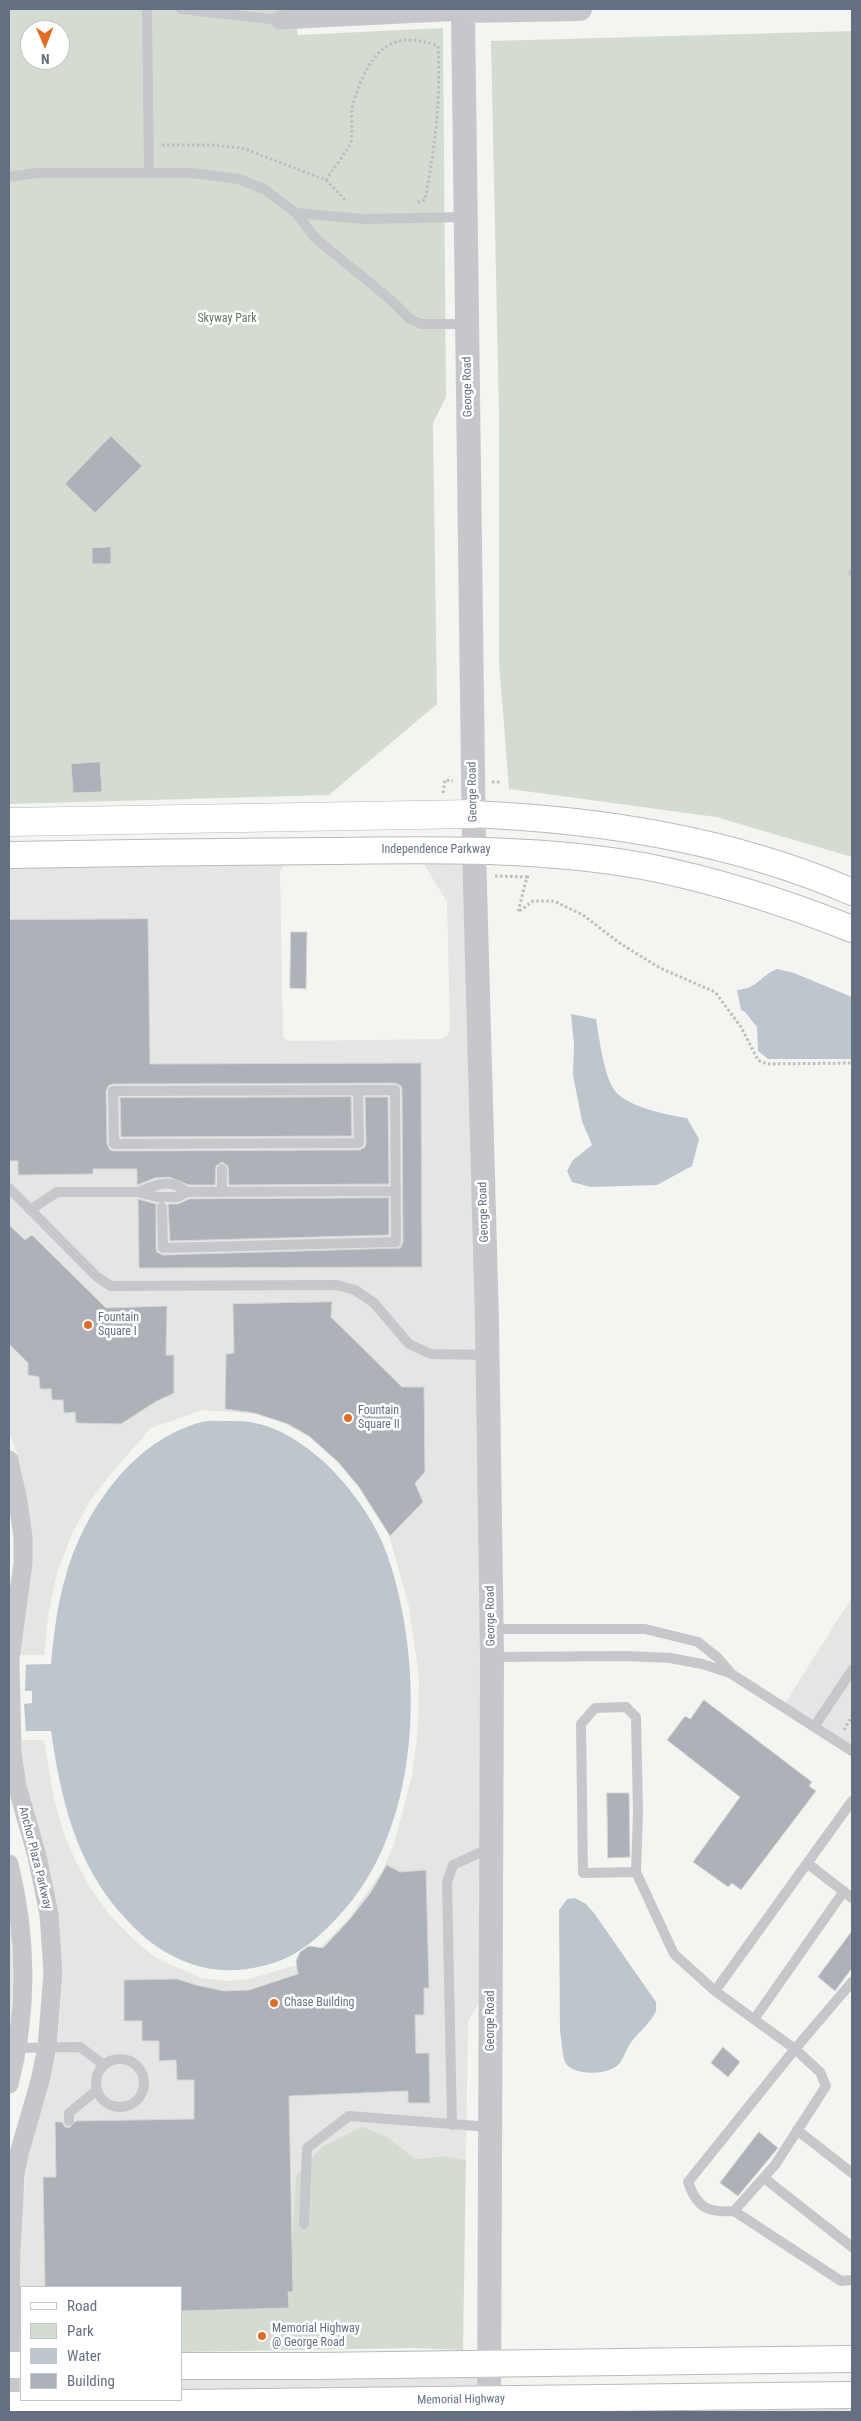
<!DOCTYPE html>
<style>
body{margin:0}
#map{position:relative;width:861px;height:2421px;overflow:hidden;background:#f4f5f1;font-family:"Roboto Condensed",sans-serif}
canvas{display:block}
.frame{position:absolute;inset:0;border:10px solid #647082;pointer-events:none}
.legend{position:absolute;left:20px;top:2286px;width:162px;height:115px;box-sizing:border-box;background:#fff;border:1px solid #c1c6cd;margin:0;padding:6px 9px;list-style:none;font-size:15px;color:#647082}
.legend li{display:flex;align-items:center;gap:10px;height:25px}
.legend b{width:25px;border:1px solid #c1c6cd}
.north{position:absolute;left:20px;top:20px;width:50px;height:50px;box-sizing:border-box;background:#fff;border:1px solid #c1c6cd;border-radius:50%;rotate:179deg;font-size:14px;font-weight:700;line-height:20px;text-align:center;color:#647082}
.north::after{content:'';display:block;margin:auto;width:18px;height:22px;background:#e16d25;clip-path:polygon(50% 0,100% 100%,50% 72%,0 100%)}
</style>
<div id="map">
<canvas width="861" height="2421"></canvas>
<div class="frame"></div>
<ul class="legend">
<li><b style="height:6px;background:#fff"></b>Road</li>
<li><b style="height:14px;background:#d4dcd2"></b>Park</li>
<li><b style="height:14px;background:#bdc6cc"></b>Water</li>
<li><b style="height:14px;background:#adb2b9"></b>Building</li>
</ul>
<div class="north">N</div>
</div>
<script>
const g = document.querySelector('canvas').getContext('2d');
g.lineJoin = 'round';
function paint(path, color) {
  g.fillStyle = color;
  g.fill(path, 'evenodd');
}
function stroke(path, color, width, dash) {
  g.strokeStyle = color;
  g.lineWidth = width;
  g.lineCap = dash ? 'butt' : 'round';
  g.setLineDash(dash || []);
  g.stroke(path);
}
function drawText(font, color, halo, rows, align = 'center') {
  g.font = font + ' "Roboto Condensed",sans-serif';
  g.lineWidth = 5;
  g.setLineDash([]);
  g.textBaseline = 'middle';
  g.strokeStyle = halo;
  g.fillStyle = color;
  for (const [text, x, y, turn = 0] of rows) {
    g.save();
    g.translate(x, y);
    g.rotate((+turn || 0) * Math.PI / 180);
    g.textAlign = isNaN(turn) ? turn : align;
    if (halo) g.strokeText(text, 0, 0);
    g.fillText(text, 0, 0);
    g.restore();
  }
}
paint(new Path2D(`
 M422 861H465L478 1323 482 1657 481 1999 468 2022 466 2160 443 2156 415 2159 388 2137 289 2298 181 2302V2287H21V2332V2254L23 2201 28 2156 49 2085 57 2050 63 1972 58 1912 46 1854 26 1784 21 1740H44L54 1798 63 1831 76 1862 91 1889 110 1915 132 1938 156 1958 201 1978 227 1981 249 1979 296 1965 325 1943 349 1918 382 1871 394 1844 412 1776 418 1728 419 1677 409 1607 379 1499 331 1445 303 1434 282 1422 257 1414 203 1410 151 1428 110 1475 90 1501 72 1534 57 1573 48 1616 44 1655H20L32 1538 20 1463 9 1430V866L286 862 280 871 283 1038 290 1041 441 1039 448 1035 450 1029 447 902Z
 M852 1597V1750L782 1708Z
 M9 1908 14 1974 9 2038Z
 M480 2375V2389L181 2393V2377Z
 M852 2406V2412H499Z`), '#e5e6e4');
paint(new Path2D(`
 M9 9H293L298 35 443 28 446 397 433 423 437 704 329 795 9 804ZM30 30H60V60H30Z
 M852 31V857L716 817 509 789 499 662V416L491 41Z
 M362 2127 388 2137 415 2159 443 2156 466 2160 463 2350 413 2348 181 2352V2302L289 2298 296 2176 323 2146Z`), '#d4dcd2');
paint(new Path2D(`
 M777 969 794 973 852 997V1059H768L758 1051 757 1027 745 1012 741 1010 737 990C759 988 758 977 777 969Z
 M571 1014 596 1019C599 1036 604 1077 615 1091 628 1107 667 1115 687 1118L699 1139 692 1166 657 1185 591 1187 572 1182 567 1171 573 1160 592 1145 582 1121 573 1075 574 1044Z
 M228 1421C237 1421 246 1421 255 1423 281 1428 303 1444 323 1461 350 1486 376 1522 388 1557 417 1643 421 1758 385 1843 374 1870 357 1897 337 1918 315 1941 294 1959 263 1966 230 1974 201 1971 171 1955 153 1946 139 1933 126 1919 76 1866 61 1800 51 1731H9V1665L51 1664C54 1634 57 1604 66 1575 85 1510 133 1440 202 1422 210 1420 220 1421 228 1421Z
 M575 1898 586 1904 594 1913 656 2002C656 2007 657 2010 655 2013 649 2025 637 2033 630 2044 626 2050 624 2058 619 2064 609 2075 578 2076 567 2065 562 2060 562 2040 560 2032L559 1910 567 1899Z`), '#bdc6cc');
paint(new Path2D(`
 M9 1662H26L25 1691H32V1703L24 1704 26 1733H9Z`), '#f4f5f1');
stroke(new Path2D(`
 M851 573 852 574`), '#bdc6cc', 5.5);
const building = new Path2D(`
 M111 436 142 466 95 513 65 484Z
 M111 547V564H92V548Z
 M100 762 102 792 73 793 71 764Z
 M148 919 150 1064 421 1063 422 1267 139 1268 138 1199 156 1204V1248L157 1252 163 1255 400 1248 403 1242 402 1090 401 1086 395 1083 113 1084 109 1085 106 1091 107 1144 110 1150 114 1151 360 1150 365 1147 366 1143 365 1097H388L389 1184 229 1185 228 1166 222 1162 216 1166 215 1185H189L169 1177 155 1178 137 1185V1169H93V1174L18 1175V1161H9V920Z
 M291 932H307L306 989 290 988Z
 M351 1097 352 1136 121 1137 120 1098Z
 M389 1198V1235L170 1241 168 1204H178L189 1199Z
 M9 1225 25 1240 32 1235 106 1308 167 1306 166 1355H174V1393L155 1402 121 1424 76 1423 75 1412 64 1413 63 1400H52L51 1389H40L39 1377 28 1375V1363L9 1344Z
 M332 1302 331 1317 402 1387H424L425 1472 415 1483 423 1502 390 1536 359 1487 338 1462 309 1436 288 1424 254 1413 225 1409 226 1354 234 1353 233 1304Z
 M704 1700 812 1782 809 1786 816 1791 741 1890 732 1883 728 1887 693 1862 740 1797 667 1740 685 1716 690 1719Z
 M607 1793H629L630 1857 608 1858Z
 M387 1865 400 1872 426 1870 429 1988H424V2015H415L416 2053H429L430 2103H408V2091L289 2096 293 2292H288L289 2308 181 2311V2287H45L43 2177H56L55 2122H62L65 2127 69 2128 76 2121 194 2119V2080H177L176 2060 159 2061V2041H142V2021H124V1980L177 1979 196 1985 224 1991 249 1990 298 1974 296 1961 300 1952 309 1946 323 1948 350 1919 371 1892Z
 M852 1931V1968L835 1991 818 1977Z
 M723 2047 740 2062 728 2077 711 2063Z
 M759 2132 778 2148 738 2196 720 2183Z`);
paint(building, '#adb2b9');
stroke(building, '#d6d6d4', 1);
const secondary = new Path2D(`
 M473 814C603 820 732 840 852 892
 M9 855C115 853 220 852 326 851 432 850 538 847 643 866 715 880 784 902 852 929
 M9 2365H21
 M181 2366H313L852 2359
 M9 2405 852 2395`);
const motorway = new Path2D(`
 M9 822 473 814`);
stroke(secondary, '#b7babf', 28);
stroke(motorway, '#b5b7bb', 29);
stroke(new Path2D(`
 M162 145H212L242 148 326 180 347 202
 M326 180C330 173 350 147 351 142 353 133 351 121 352 111 353 101 358 88 362 79 379 42 400 32 438 46 441 98 435 149 425 200L415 203
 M492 782H500
 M443 793 445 780 453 781
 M495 876 527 877V875
 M529 877H527L518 912 533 901H554L583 915 621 944 660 968 715 992 741 1027 758 1060 767 1064 852 1063
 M844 1730 852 1716`), '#bcbdc0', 3, [2.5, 2.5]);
stroke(new Path2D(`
 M147 9 149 173
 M181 9 280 20
 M9 177 36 173H192L239 179 264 189 296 213 315 238 391 300 410 319 421 324H467
 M296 213 364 219 466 217
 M222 1169V1192
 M9 1188 97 1277 111 1286 337 1285 355 1290 374 1303 409 1344 431 1354 487 1355
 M138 1192C157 1184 169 1178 187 1192
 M162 1207 163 1248 396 1242 395 1090 113 1091 114 1144 359 1143 358 1090
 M30 1210 57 1192H138L157 1197H178L187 1192 396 1191
 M491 1629H645L698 1642 718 1658 730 1672
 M492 1657 627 1656 670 1658 702 1664 730 1673 852 1751
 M814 1727 852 1670
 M852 1801 715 1991 795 2049 820 2072 826 2086 775 2165 734 2211C708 2213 697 2208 688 2182L795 2049 852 1982
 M807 1863 852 1898
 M636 1872 638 1813 636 1717 626 1707 595 1708 581 1724 583 1873 636 1872 674 1954 715 1991
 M755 2018 844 1891
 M12 2048 80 2047 104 2065
 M96 2083a24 24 0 1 1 48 0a24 24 0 1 1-48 0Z
 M69 2121V2113L97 2090
 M452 2125 447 1882 453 1865 490 1848
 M797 2130 852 2173
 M764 2178 852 2247
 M734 2211 841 2281 852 2280
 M304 2224 307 2148 349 2116 490 2127`), '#c5c7cb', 10);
stroke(new Path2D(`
 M280 20 463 11V9
 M9 1460 18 1501 23 1537V1563L10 1659 12 1751 17 1786 37 1856 49 1914 53 1973 47 2047 40 2081 19 2154 15 2176 11 2253 10 2405
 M9 1864C27 1937 28 2011 9 2084`), '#c5c7cb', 19);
stroke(new Path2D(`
 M489 2412 492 1657 487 1322 474 850 463 11 580 9`), '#c5c7cb', 24);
stroke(secondary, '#fff', 26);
stroke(motorway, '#fff', 28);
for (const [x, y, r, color] of [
 [88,1325,5,"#e16d25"],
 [348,1418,5,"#e16d25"],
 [274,2003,5,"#e16d25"],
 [262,2336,5,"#e16d25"]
]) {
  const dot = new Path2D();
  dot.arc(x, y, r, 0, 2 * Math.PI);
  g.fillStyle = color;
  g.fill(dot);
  stroke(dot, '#fff', 2);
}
drawText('12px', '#647963', '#fff', [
 ["Skyway Park",227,319]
]);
drawText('12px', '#647082', '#fff', [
 ["George Road",468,387,-91],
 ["George Road",473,792,-91],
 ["Independence Parkway",436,850],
 ["George Road",484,1212,-92],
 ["George Road",491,1616,-91],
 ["Anchor Plaza Parkway",35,1858,76],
 ["George Road",491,2021,-90],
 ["Memorial Highway",461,2400,-1]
]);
drawText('12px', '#647082', '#fff', [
 ["Fountain",98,1318],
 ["Square I",98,1332],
 ["Fountain",358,1411],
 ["Square II",358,1425],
 ["Chase Building",284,2003],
 ["Memorial Highway",272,2329],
 ["@ George Road",272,2343]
], 'left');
</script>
